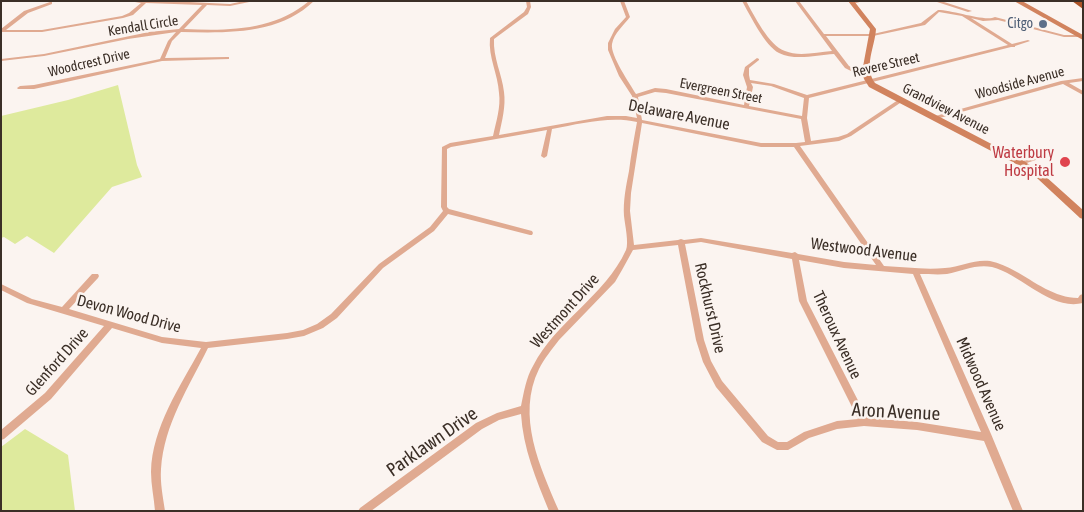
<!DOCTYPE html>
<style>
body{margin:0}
#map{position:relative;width:1084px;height:512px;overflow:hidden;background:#fbf4f0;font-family:"Asap Condensed",sans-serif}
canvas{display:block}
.frame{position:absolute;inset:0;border:2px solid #3b2f27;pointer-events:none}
</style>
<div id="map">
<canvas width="1084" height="512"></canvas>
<div class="frame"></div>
</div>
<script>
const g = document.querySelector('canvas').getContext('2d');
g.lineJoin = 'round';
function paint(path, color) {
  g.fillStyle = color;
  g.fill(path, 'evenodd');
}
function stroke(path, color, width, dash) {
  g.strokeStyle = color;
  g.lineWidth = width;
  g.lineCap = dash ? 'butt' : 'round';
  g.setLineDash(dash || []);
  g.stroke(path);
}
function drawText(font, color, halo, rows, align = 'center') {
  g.font = font + ' "Asap Condensed",sans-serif';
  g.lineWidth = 5;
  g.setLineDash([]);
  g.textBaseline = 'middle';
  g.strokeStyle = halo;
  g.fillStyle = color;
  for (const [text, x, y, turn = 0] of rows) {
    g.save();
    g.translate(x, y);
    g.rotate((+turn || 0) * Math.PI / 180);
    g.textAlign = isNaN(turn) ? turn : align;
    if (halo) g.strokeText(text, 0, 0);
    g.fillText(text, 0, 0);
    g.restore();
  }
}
paint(new Path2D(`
 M118 85 137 165 142 177 112 187 54 253 27 236 15 244 4 237 1 238V116L68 100Z
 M25 429 68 455 75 511H1V447Z`), '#deea9d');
paint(new Path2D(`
 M129 1H169L230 4 244 1H254L230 6 207 5 184 29C227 31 274 31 309 1H314C279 35 226 33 181 32L172 41 165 58 227 57H229V59L162 61 34 89H18L17 88 20 86 34 85 160 59 168 41 176 32 128 39 44 56 1 61V59L44 54 149 32 179 29 202 5 146 3 133 15 123 18 42 32H1V29L24 11 50 2H52V4L28 13 6 30H42L122 16 129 13 141 3Z
 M526 1H530L531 7 528 14 494 39C493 58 502 74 504 92 506 106 502 121 499 135L607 116H626L637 118 632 96 619 76 608 50V43L615 29 626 17 620 1H624L630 17C624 25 614 33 612 44 610 55 630 84 636 94L655 88 666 89 744 105 747 87 743 75 745 67 757 58 759 59V60L749 68V75L750 80 774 84 807 95 1008 45 962 16 939 12 925 25 873 36H826L849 66 867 75 868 76 865 78 845 68 834 54C817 55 795 61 779 53 765 46 750 15 742 1H746C754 15 769 46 785 51 799 57 817 52 832 51L795 1H799L824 34H873L921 23 938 10C953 10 985 22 995 17L1064 35H1081V36L1079 37H1064L998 20 983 21 971 18 1012 44 1028 40 1030 41 1015 46V47H1011L809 98 807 118 811 141 838 137 847 134 898 100 900 99 903 101 851 136 839 141 800 146 884 266C904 267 925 270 945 268 961 267 974 259 990 261 999 263 1008 267 1015 271 1035 282 1055 298 1078 298L1080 295 1083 294V303C1050 311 1021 274 992 267 976 264 962 271 947 274 938 275 928 274 920 274L991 434 1023 511H1013L984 441 917 430 864 426 837 429 809 438 788 450H777L762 442 716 387 703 362 696 340 678 245 633 250 622 270 615 282 559 340C552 349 544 359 539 369 516 416 540 467 559 511H549C536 479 523 448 521 414L499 420 482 429 371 511H358L360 508 476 423 497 413 521 406C524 392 526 378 533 366 556 321 605 296 626 250 629 243 625 225 624 216 623 201 626 186 629 171 631 155 634 138 637 122 609 116 580 124 552 129L547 156 544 158 541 156 547 130 451 147 447 149V207L449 209 532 231 533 233 532 235H530L448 214 434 231 383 268 337 318 323 328 304 336 287 339 208 348C189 387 164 424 161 469 160 483 163 497 165 511H155C154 498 151 485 151 472 152 427 180 387 201 348L162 343 112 328 51 399 4 439 1 440V430L45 393 104 326 27 303 1 290V284L32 299 62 307 92 274H98L99 276 98 278 69 309 162 337 206 342 287 333 303 330 317 324 331 314 379 264 430 227 443 211 441 207 442 147 450 143 493 136C496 122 501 107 499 93 498 74 488 57 490 38L524 12 527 7ZM751 83 771 86 804 98 802 116 749 106 753 87ZM655 92 666 93 801 119 805 142 796 143H761L642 120 638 97ZM642 123 761 147H794L876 265 844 262 798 254 795 252 792 253 701 238 684 240 681 239 678 240 634 245 630 211 631 193ZM701 242 792 259 799 301 858 419 837 421 804 432 787 442H778L768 436 722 381 711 361 704 340 685 244ZM799 260 844 268 913 274 981 432 917 422 867 418 807 301Z
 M855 1H863L853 4 851 3Z
 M934 1H941L972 11 968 12Z
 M1083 78V81L1069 83 1083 91V95L1063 84 936 119 934 120 931 118 932 117 1061 81Z
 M1051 151 1053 152V154L1021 165 1018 163 1019 162Z`), '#e0aa91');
paint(new Path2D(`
 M848 1H854L876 29C875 47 863 67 875 83L1024 161 1044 175 1083 210V219L1080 218 1038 179 1018 165 869 87 864 79 862 72 870 29Z
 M1014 1H1022L1083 35V40Z`), '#d1835e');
paint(new Path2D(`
 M1072 1H1082L1083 9Z`), '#ad5427');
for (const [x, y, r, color] of [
 [1043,24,5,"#5c6f8a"],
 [1065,162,6,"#e0444e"]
]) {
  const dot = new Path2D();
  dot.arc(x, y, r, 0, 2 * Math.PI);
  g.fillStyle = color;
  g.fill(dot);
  stroke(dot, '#fbf4f0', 2);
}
drawText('14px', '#4e5e75', '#fbf4f0', [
 ["Citgo",1033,24]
], 'right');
drawText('14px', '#3b2f27', '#fbf4f0', [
 ["Kendall Circle",143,26,-9],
 ["Woodcrest Drive",89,63,-13],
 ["Revere Street",886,65,-13],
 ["Woodside Avenue",1020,83,-15],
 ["Evergreen Street",721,91,11],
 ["Grandview Avenue",946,109,27]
]);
drawText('16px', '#3b2f27', '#fbf4f0', [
 ["Delaware Avenue",679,115,11],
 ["Westwood Avenue",864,250,7],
 ["Rockhurst Drive",710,308,77],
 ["Westmont Drive",565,311,-48],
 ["Devon Wood Drive",129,314,15],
 ["Theroux Avenue",837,335,65],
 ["Glenford Drive",57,362,-48],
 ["Midwood Avenue",981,384,66]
]);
drawText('16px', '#be3a42', '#fbf4f0', [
 ["Waterbury",1054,153],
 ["Hospital",1054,171]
], 'right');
drawText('19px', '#3b2f27', '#fbf4f0', [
 ["Aron Avenue",896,412,3],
 ["Parklawn Drive",432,442,-35]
]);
</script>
